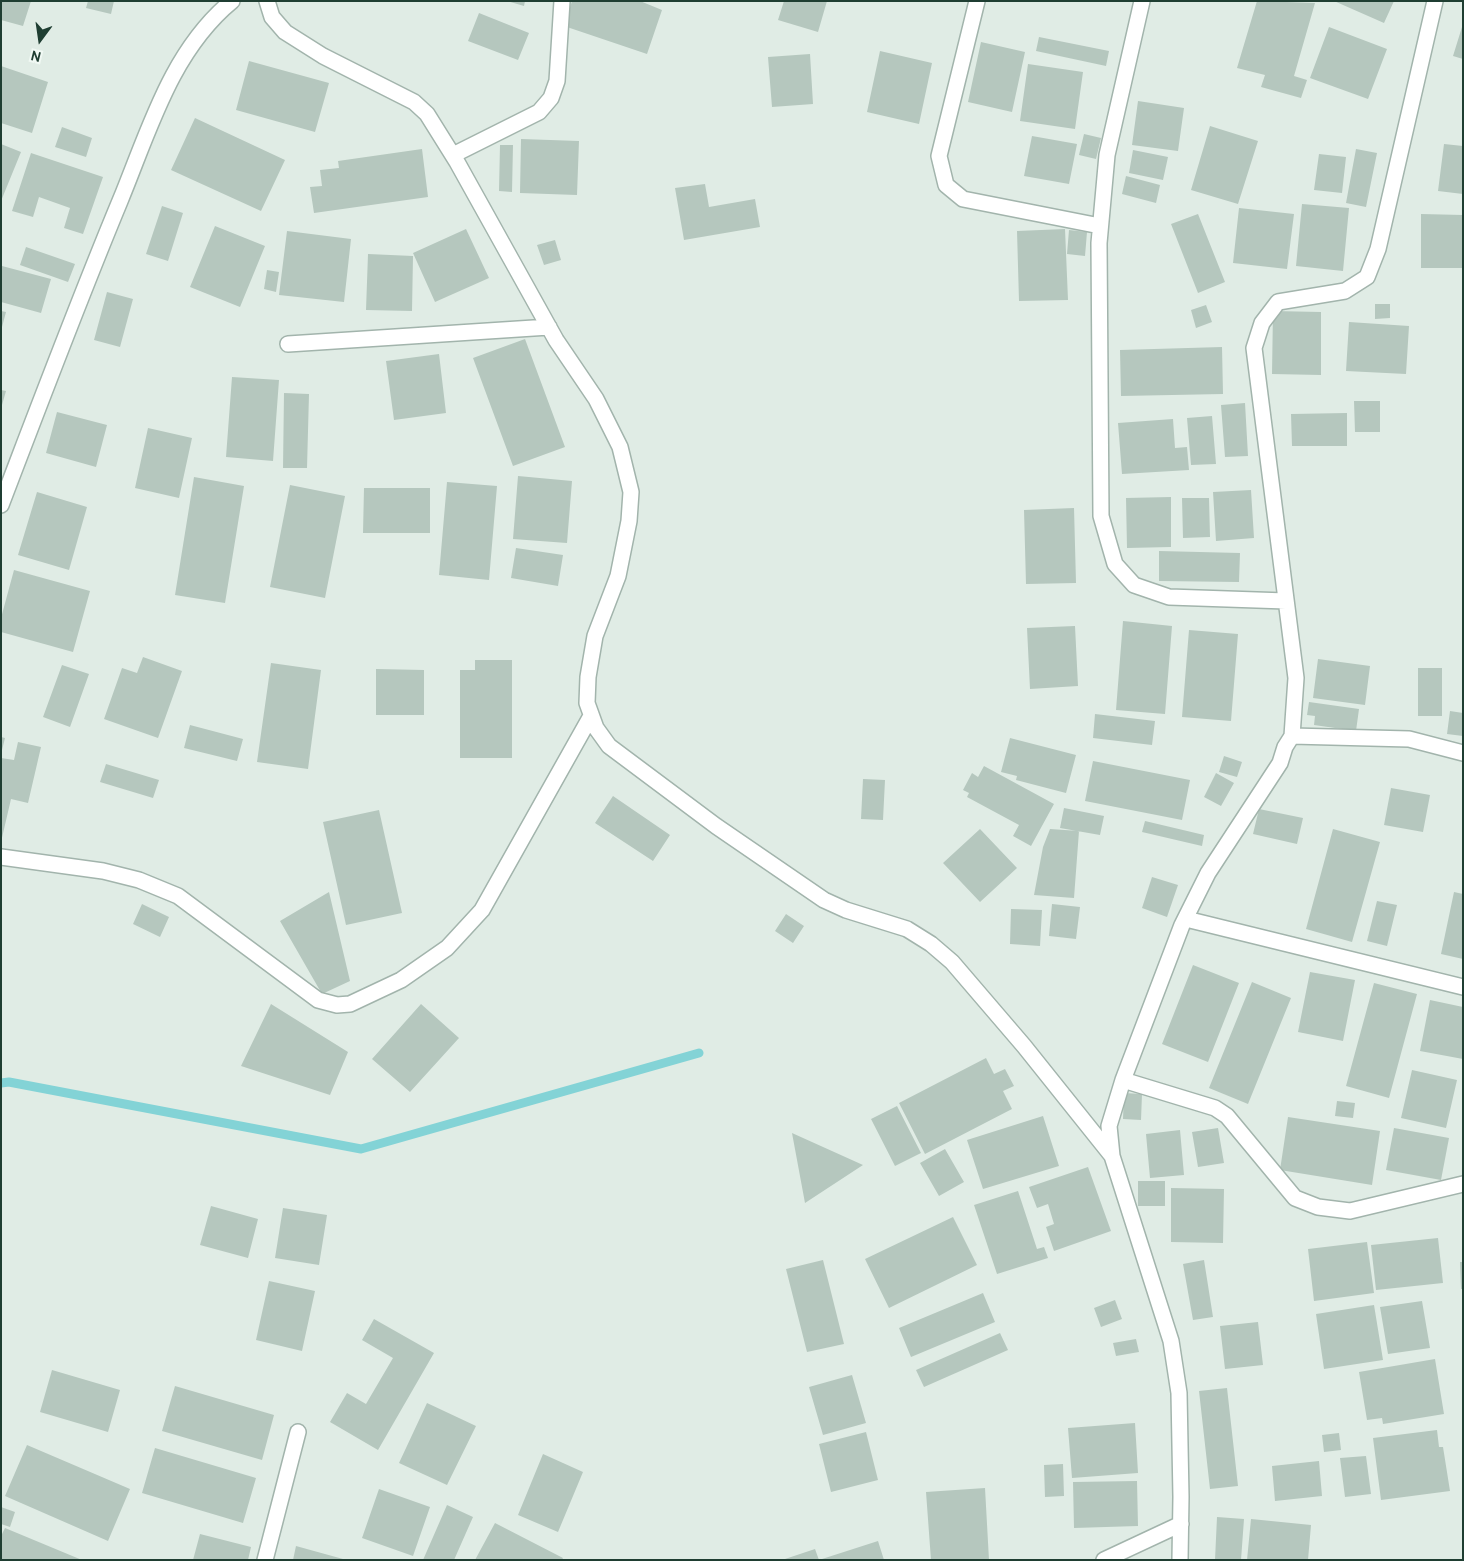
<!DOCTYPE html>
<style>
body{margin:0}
#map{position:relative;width:1464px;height:1561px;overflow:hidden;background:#e0ece5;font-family:Overpass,sans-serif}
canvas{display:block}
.frame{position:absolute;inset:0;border:2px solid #1f3e32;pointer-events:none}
.north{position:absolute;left:15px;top:15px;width:50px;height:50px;-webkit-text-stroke:4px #f1f9f4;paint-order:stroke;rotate:194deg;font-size:14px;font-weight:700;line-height:20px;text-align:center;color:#1f3e32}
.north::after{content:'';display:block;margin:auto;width:18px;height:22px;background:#1f3e32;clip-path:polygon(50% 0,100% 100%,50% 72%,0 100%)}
</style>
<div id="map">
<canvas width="1464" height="1561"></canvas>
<div class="frame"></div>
<div class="north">N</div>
</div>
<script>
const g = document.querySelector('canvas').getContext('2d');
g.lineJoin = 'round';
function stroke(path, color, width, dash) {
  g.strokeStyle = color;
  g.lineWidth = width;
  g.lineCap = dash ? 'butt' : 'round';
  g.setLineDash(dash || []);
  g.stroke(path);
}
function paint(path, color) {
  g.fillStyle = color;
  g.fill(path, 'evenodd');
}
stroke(new Path2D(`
 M1 1083 9 1082 361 1149 699 1053`), '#83d3d6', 9);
paint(new Path2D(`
 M1 1H31L23 26 1 20Z
 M88 1H114L111 14 86 8Z
 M507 1H525L524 6Z
 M572 1H640L662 10 647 54 564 26Z
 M784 1H827L818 32 778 20Z
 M1257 1 1315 3 1294 76 1307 80 1301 98 1261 87 1265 75 1237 68Z
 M1334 1H1394L1384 23Z
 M479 13 529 33 518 60 468 41Z
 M1329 27 1387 49 1368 99 1310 78Z
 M1462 27H1463V59L1453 56Z
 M1039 37 1109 51 1106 66 1036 51Z
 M981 42 1025 52 1012 112 968 102Z
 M880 51 932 63 919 124 867 112Z
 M810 54 813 104 772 107 768 57Z
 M249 61 329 83 315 132 236 110Z
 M1028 64 1083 72 1075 129 1020 121Z
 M1 66 48 82 32 133 1 123Z
 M1138 101 1184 108 1178 151 1132 145Z
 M195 118 285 160 261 211 171 170Z
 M1210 126 1258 141 1238 204 1191 190Z
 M62 127 92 138 86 157 55 147Z
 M1084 134 1101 138 1096 159 1079 155Z
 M1032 136 1077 144 1069 184 1024 176Z
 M521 139 579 141 577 195 520 193Z
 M1 144 21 152 1 201Z
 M1444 144 1463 146V194L1438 191Z
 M500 145H513L512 192 499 191Z
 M422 149 428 197 314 213 310 187 322 186 320 170 339 168 338 161Z
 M1356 149 1377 153 1366 207 1346 203Z
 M1133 150 1168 157 1163 180 1129 173Z
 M31 153 103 177 83 234 64 228 70 208 39 197 33 217 12 211Z
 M1319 154 1346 157 1342 193 1314 190Z
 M1126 176 1160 185 1156 203 1122 194Z
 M705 184 709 207 755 199 760 227 684 240 675 188Z
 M1302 204 1349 208 1343 271 1296 266Z
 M162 206 183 213 168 261 146 254Z
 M1239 208 1294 214 1287 269 1233 263Z
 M1198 214 1225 282 1198 293 1171 224Z
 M1421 214 1463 215V268H1421Z
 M215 226 265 246 240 307 190 287Z
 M466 229 489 278 435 302 413 253Z
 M1065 229 1068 300 1019 301 1017 231Z
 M1069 230 1087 232 1085 256 1067 254Z
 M287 231 351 239 344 302 279 295Z
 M555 240 561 260 544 265 537 245Z
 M26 247 75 264 68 282 20 265Z
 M368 254 413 256 412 311 366 310Z
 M2 266 51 279 41 313 1 302Z
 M267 270 279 272 276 292 264 289Z
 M107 292 133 299 120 347 94 340Z
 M1375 304H1390V318L1375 319Z
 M1206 305 1212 322 1196 328 1191 310Z
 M1 311 6 312 2 327H1Z
 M1273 311 1321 312V375L1272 374Z
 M1349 322 1409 326 1406 374 1346 371Z
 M525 339 565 447 513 466 473 358Z
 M1222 347 1223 394 1121 396 1120 350Z
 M439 354 446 413 394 420 386 361Z
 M232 377 279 380 273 461 226 457Z
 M1 390 6 391 2 405H1Z
 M284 393 309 394 307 468H283Z
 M1354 401H1380V432H1355Z
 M1245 403 1248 456 1225 457 1221 405Z
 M57 412 107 425 96 467 46 453Z
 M1347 413V446H1292L1291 414Z
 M1212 416 1216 464 1191 465 1187 418Z
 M1173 419 1175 448 1187 447 1189 470 1122 474 1118 423Z
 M148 428 192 438 179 498 135 488Z
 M518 476 572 481 567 543 513 539Z
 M194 477 244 486 225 603 175 595Z
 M447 482 497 486 489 580 439 575Z
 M290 485 345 496 325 598 270 587Z
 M364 488H430V533H363Z
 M1251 490 1254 538 1216 541 1213 492Z
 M37 492 87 507 69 570 18 555Z
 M1171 497V547L1127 548 1126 498Z
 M1182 498H1209L1210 537 1183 538Z
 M1074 508 1076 583 1026 584 1024 510Z
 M516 548 563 555 558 586 511 578Z
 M1159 551 1240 553 1239 582 1159 581Z
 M14 570 90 591 73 652 1 632V618Z
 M1123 621 1172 626 1165 714 1116 710Z
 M1075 626 1078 686 1030 689 1027 628Z
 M1189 630 1238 634 1231 721 1182 717Z
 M143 657 182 671 158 738 104 719 122 668 137 673Z
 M1318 659 1370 666 1365 705 1313 698Z
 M475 660H512V758H460V670H475Z
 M271 663 321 670 308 769 257 762Z
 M62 665 89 674 70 727 43 717Z
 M1418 668H1442V716H1418Z
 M376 669 424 670V715H376Z
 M1309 702 1359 709 1356 731 1314 725 1315 716 1307 715Z
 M1450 711 1463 713V736L1447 734Z
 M1095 714 1155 721 1152 745 1093 738Z
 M190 725 243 739 237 761 184 748Z
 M1 737 5 738 2 750H1Z
 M1010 738 1076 755 1066 793 1016 780 1017 776 1001 772Z
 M18 742 41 747 28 803 11 799 1 842V758L14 760Z
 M1224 756 1242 762 1237 777 1219 772Z
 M1093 761 1190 780 1182 820 1085 801Z
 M106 764 159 780 153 798 100 782Z
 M984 766 1054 804 1031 846 1013 836 1019 825 967 797 969 793 963 790 972 773 978 777Z
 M1216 773 1234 783 1221 806 1204 797Z
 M863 779 885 780 883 820 861 819Z
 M1391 788 1430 795 1423 832 1384 825Z
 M613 796 670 835 653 861 595 823Z
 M1064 808 1104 816 1100 835 1060 828Z
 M1259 809 1303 818 1297 844 1253 834Z
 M379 810 402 913 346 925 323 822Z
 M1145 821 1204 835 1202 846 1142 832Z
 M980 829 1017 868 980 902 943 863Z
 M1050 829 1079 831 1074 898 1034 895 1043 847Z
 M1333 829 1380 842 1352 942 1306 929Z
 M1152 877 1178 885 1167 917 1142 908Z
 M329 892 350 981 322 994 280 921Z
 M1454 892 1463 894V959L1441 954Z
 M1377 901 1397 905 1387 946 1367 941Z
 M142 904 169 917 160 937 133 924Z
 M1052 904 1080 907 1076 939 1049 936Z
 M1011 909 1042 910 1040 946 1010 944Z
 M786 914 804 926 793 943 775 931Z
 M1193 965 1239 983 1208 1062 1162 1044Z
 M1310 972 1355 980 1343 1041 1298 1032Z
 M1252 982 1291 998 1248 1104 1209 1088Z
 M1374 983 1417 994 1389 1098 1346 1086Z
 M1430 1000 1463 1007V1059L1420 1051Z
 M271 1004 348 1052 330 1095 241 1066Z
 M421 1004 459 1038 410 1092 372 1059Z
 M986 1058 994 1074 1005 1069 1014 1086 1003 1091 1012 1109 925 1154 899 1103Z
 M1412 1070 1457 1080 1446 1128 1401 1118Z
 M1124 1093 1142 1094 1141 1120 1123 1119Z
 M1337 1101 1355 1103 1353 1118 1335 1116Z
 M897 1106 921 1153 895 1166 871 1119Z
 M1043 1116 1059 1166 983 1189 967 1140Z
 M1288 1117 1380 1131 1372 1185 1280 1170Z
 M1218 1128 1224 1163 1198 1167 1192 1132Z
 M1394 1128 1449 1138 1441 1180 1386 1170Z
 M1180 1130 1184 1175 1150 1178 1146 1134Z
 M792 1133 863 1165 805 1203Z
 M945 1149 964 1182 939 1196 920 1163Z
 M1088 1167 1111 1231 1054 1251 1046 1227 1054 1224 1048 1204 1037 1208 1029 1187Z
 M1138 1181H1165V1206H1138Z
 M1171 1188 1224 1189 1223 1243 1171 1242Z
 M1018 1191 1037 1249 1044 1247 1048 1258 997 1274 974 1205Z
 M211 1206 258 1219 248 1258 200 1245Z
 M283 1208 327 1215 319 1265 275 1258Z
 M953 1217 977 1265 889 1308 865 1259Z
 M1438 1238 1443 1283 1376 1290 1371 1245Z
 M1367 1242 1374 1293 1314 1301 1308 1249Z
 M823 1260 844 1344 807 1352 786 1269Z
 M1204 1260 1213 1317 1193 1320 1183 1264Z
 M1460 1262H1463V1289H1461Z
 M269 1281 315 1291 302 1351 256 1340Z
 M983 1293 995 1322 911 1357 899 1328Z
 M1115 1300 1122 1319 1101 1327 1094 1308Z
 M1422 1301 1430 1348 1388 1354 1380 1307Z
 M1374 1305 1383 1360 1324 1369 1316 1314Z
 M374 1319 434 1353 378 1450 330 1422 347 1393 366 1404 393 1358 362 1340Z
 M1258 1322 1263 1365 1225 1369 1220 1326Z
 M1000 1333 1008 1350 924 1387 916 1370Z
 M1136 1339 1139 1352 1116 1356 1113 1343Z
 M1435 1359 1444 1414 1383 1424 1382 1418 1367 1420 1359 1372Z
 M52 1370 120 1390 108 1432 40 1412Z
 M852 1375 866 1423 823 1435 809 1387Z
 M175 1386 274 1415 262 1460 162 1431Z
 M1227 1388 1238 1486 1210 1489 1199 1391Z
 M427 1403 476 1426 447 1485 399 1463Z
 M1135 1423 1138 1473 1072 1478 1068 1428Z
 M1437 1430 1439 1447H1443L1450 1491 1381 1500 1373 1438Z
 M866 1432 878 1480 831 1492 819 1444Z
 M1339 1433 1341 1450 1324 1452 1322 1435Z
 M27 1445 130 1489 108 1541 5 1496Z
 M155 1448 256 1478 243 1523 142 1493Z
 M543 1454 583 1472 558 1532 518 1515Z
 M1366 1456 1371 1494 1345 1497 1340 1458Z
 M1319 1461 1322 1496 1275 1501 1272 1466Z
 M1063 1464 1064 1496 1045 1497 1044 1465Z
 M1137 1481 1138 1526 1074 1528 1073 1482Z
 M985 1488 989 1560H931L926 1492Z
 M379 1489 430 1507 413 1556 362 1538Z
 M447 1505 473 1517 454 1560H423Z
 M1 1507 15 1512 10 1527 1 1524Z
 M1217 1517 1244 1519 1241 1560H1215Z
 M1251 1519 1311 1525 1308 1560H1247Z
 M495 1523 563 1558 562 1560H475Z
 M5 1528 82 1560H1V1536Z
 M200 1534 251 1547 248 1560H193Z
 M878 1541 884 1560H822V1559Z
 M296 1546 343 1559V1560H293Z
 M815 1549 819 1560H785V1559Z`), '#b5c7be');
const minor = new Path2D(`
 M267 1 272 17 285 32 323 56 414 102 427 114 457 162 556 340 596 399 620 447 631 492 629 521 618 576 595 636 588 677 587 703 596 728 609 746 716 826 824 900 846 910 907 929 931 944 952 962 1024 1046 1112 1156
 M977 1 939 156 946 185 963 199 1100 226
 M1142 1 1107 155 1099 243 1101 516 1115 564 1134 585 1169 597 1286 601
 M453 155 539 112 551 98 557 81 562 1
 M288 344 549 327
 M1 505C40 403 78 302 120 201 149 131 171 51 232 1
 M1292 736 1409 739 1463 753
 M1 857 103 871 139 880 178 896 318 1000 337 1005 350 1004 401 980 447 948 482 910 591 716
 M1186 919 1463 987
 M1123 1080 1215 1108 1227 1116 1295 1198 1318 1207 1350 1211 1463 1184
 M265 1560 298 1432
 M1104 1560 1181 1524
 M1180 1560 1181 1497 1179 1393 1171 1341 1112 1156 1109 1126 1123 1080 1182 925 1208 873 1280 763 1285 747 1292 736 1296 678 1254 348 1262 323 1278 302 1345 291 1367 277 1378 249 1435 1`);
stroke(minor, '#a2b4ac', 18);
stroke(minor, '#fff', 15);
</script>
